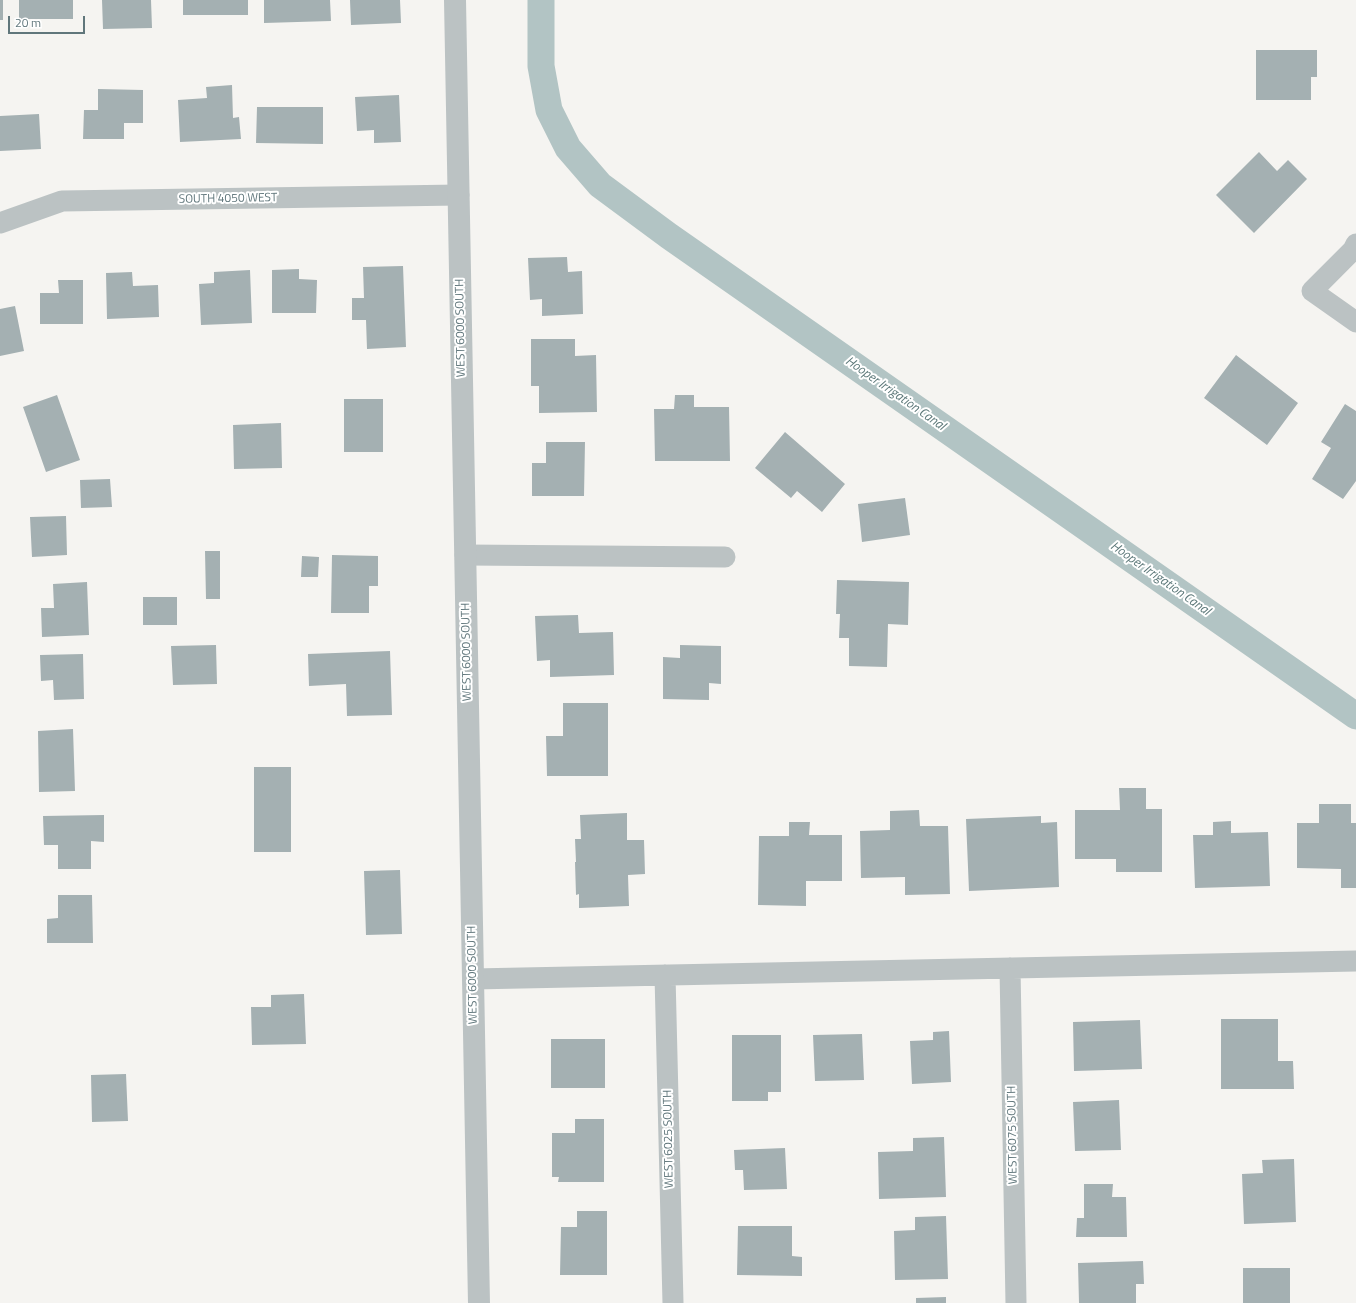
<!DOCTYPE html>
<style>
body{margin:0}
#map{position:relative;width:1356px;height:1303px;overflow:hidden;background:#f5f4f1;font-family:"Titillium Web",sans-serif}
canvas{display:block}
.scale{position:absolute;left:8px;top:16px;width:77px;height:18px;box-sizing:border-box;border:2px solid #60767b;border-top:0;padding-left:5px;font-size:12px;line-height:14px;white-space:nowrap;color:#60767b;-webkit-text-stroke:3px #fff;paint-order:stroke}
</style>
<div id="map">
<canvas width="1356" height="1303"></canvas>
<div class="scale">20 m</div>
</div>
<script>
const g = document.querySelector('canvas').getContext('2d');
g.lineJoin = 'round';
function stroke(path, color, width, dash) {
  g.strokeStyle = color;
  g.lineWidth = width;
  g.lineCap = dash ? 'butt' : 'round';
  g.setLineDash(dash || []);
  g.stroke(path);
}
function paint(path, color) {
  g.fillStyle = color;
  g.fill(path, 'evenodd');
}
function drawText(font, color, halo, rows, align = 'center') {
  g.font = font + ' "Titillium Web",sans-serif';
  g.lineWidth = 4;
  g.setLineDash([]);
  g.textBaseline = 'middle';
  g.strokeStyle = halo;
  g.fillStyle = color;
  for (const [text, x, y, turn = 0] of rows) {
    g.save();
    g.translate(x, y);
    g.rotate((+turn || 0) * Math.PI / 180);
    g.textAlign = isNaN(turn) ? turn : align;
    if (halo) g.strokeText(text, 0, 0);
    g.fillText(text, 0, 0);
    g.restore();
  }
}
stroke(new Path2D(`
 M541 0V66L549 110 568 148 600 185 669 236 1356 716`), '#b2c4c4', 27);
paint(new Path2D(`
 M0 0H3V20H0Z
 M19 0H73V19H19Z
 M102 0H151L152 28 103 29Z
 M183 0H248V15H183Z
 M264 0H330L331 21 264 23Z
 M350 0H400L401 23 351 25Z
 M1256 50H1317V77H1311V100H1256Z
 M232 85 233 118 239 117 241 139 180 142 178 100 207 98 206 87Z
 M98 89 143 90V123H124V139H83L84 110H98Z
 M399 95 401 142 374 143V130L357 131 355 97Z
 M257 107H323V144L256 143Z
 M39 114 41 149 0 151V116Z
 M1259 152 1277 171 1288 160 1307 179 1254 233 1216 195Z
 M567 257 568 272 582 271 583 314 542 316V299L530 300 528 258Z
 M403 266 406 347 367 349 366 320H352V298H364L363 267Z
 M299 269V279L317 280 316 313H272V270Z
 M250 270 252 323 201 325 199 284 214 283V272Z
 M132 272 133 286 158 285 159 317 107 319 106 273Z
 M58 280H83V324H40V293H59Z
 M15 306 24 351 0 356V309Z
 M531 339H575V356L596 355 597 412 539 413V386H531Z
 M1236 355 1298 403 1267 445 1204 398Z
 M57 395 80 460 46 472 23 407Z
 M675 395H694V407H729L730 461H655L654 409H674Z
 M344 399H383V452H344Z
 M1345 404 1356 411V481L1343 499 1312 479 1331 448 1321 442Z
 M281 423 282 468 234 469 233 425Z
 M785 432 845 484 822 512 797 491 791 498 755 468Z
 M546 442H585L584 496H532V463H546Z
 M110 479 112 507 81 508 80 480Z
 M905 498 910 535 862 542 858 504Z
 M66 516 67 555 32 557 30 517Z
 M205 551H220V599H206Z
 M332 555 378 556V586H369V613H331Z
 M302 556 319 557 318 577H301Z
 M837 580 909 582 908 625 888 624 887 667 849 666V638H839L840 614H836Z
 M87 582 89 635 42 637 41 608H54L53 584Z
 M143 597H177V625H143Z
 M578 615 579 633 613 632 614 675 550 677V660L537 661 535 616Z
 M216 645 217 684 173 685 171 646Z
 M680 645 721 646V684L709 683V700L663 699V657L680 658Z
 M390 651 392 715 347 716 346 684 309 686 308 654Z
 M83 654 84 699 54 700 53 680 41 681 40 655Z
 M563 703H608V776H547L546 736H563Z
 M73 729 75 791 39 792 38 731Z
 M254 767H291V852H254Z
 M1119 788H1146V809H1162V872H1116V859H1075V810H1120Z
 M1319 804H1351V823H1356V888H1341V869L1297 868V823H1319Z
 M919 810 920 826H948L950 894 905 895V877L861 878 860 831 890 830V811Z
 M627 813V840H644L645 874 628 875 629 906 579 908V894L576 895 575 862H576L575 839H581L580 815Z
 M104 815V842L91 841V869H58V845H44L43 816Z
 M1041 816V823L1057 822 1059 887 969 891 966 819Z
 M1231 821V833L1268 832 1270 886 1195 888 1193 835H1213V822Z
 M789 822H810L809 835H842V881H806V906L758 905 759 836H789Z
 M400 870 402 934 366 935 364 871Z
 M58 895H92L93 943H47V919L58 918Z
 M304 994 306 1044 252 1045 251 1007H271V995Z
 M1221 1019H1278V1061H1293L1294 1089H1221Z
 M1140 1020 1142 1069 1074 1071 1073 1022Z
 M949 1031 951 1082 912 1084 910 1041 933 1040V1032Z
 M862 1034 864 1080 815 1081 813 1035Z
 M732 1035H781V1092H768V1101H732Z
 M551 1039H605V1088H551Z
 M126 1074 128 1121 92 1122 91 1075Z
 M1119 1100 1121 1150 1075 1151 1073 1102Z
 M575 1119H604V1182H558L559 1177H552V1133H575Z
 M944 1137 946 1197 879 1199 878 1152 913 1151V1138Z
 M785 1148 787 1189 744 1190 743 1170H735L734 1150Z
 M1294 1159 1296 1222 1244 1224 1242 1174 1263 1173 1262 1160Z
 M1084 1184H1113L1112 1197H1126L1127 1237H1076L1077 1218H1084Z
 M577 1211H607V1275H560L561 1227H577Z
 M946 1216 948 1279 895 1280 894 1231 915 1230V1217Z
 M738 1226H792V1256L802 1257V1276L737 1275Z
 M1143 1261 1144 1284H1136V1303H1079L1078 1263Z
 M1243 1268H1290V1303H1243Z
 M946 1297V1303H916V1298Z`), '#a4b0b2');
stroke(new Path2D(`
 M0 223 62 201 459 195
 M1356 244 1353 250 1312 291 1356 322
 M465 555 725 557
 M1010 968 1016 1303
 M665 975 673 1303
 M473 979 1356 961`), '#bbc2c3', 21);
stroke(new Path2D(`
 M455 0 479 1303`), '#bbc2c3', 22);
drawText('12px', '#60767b', '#fff', [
 ["SOUTH 4050 WEST",228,199,-1],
 ["WEST 6000 SOUTH",461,328,-91],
 ["WEST 6000 SOUTH",467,652,-91],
 ["WEST 6000 SOUTH",473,975,-91],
 ["WEST 6075 SOUTH",1013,1135,-91],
 ["WEST 6025 SOUTH",669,1139,-91]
]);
drawText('italic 13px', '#5b7778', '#fff', [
 ["Hooper Irrigation Canal",895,394,35],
 ["Hooper Irrigation Canal",1160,579,35]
]);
</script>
